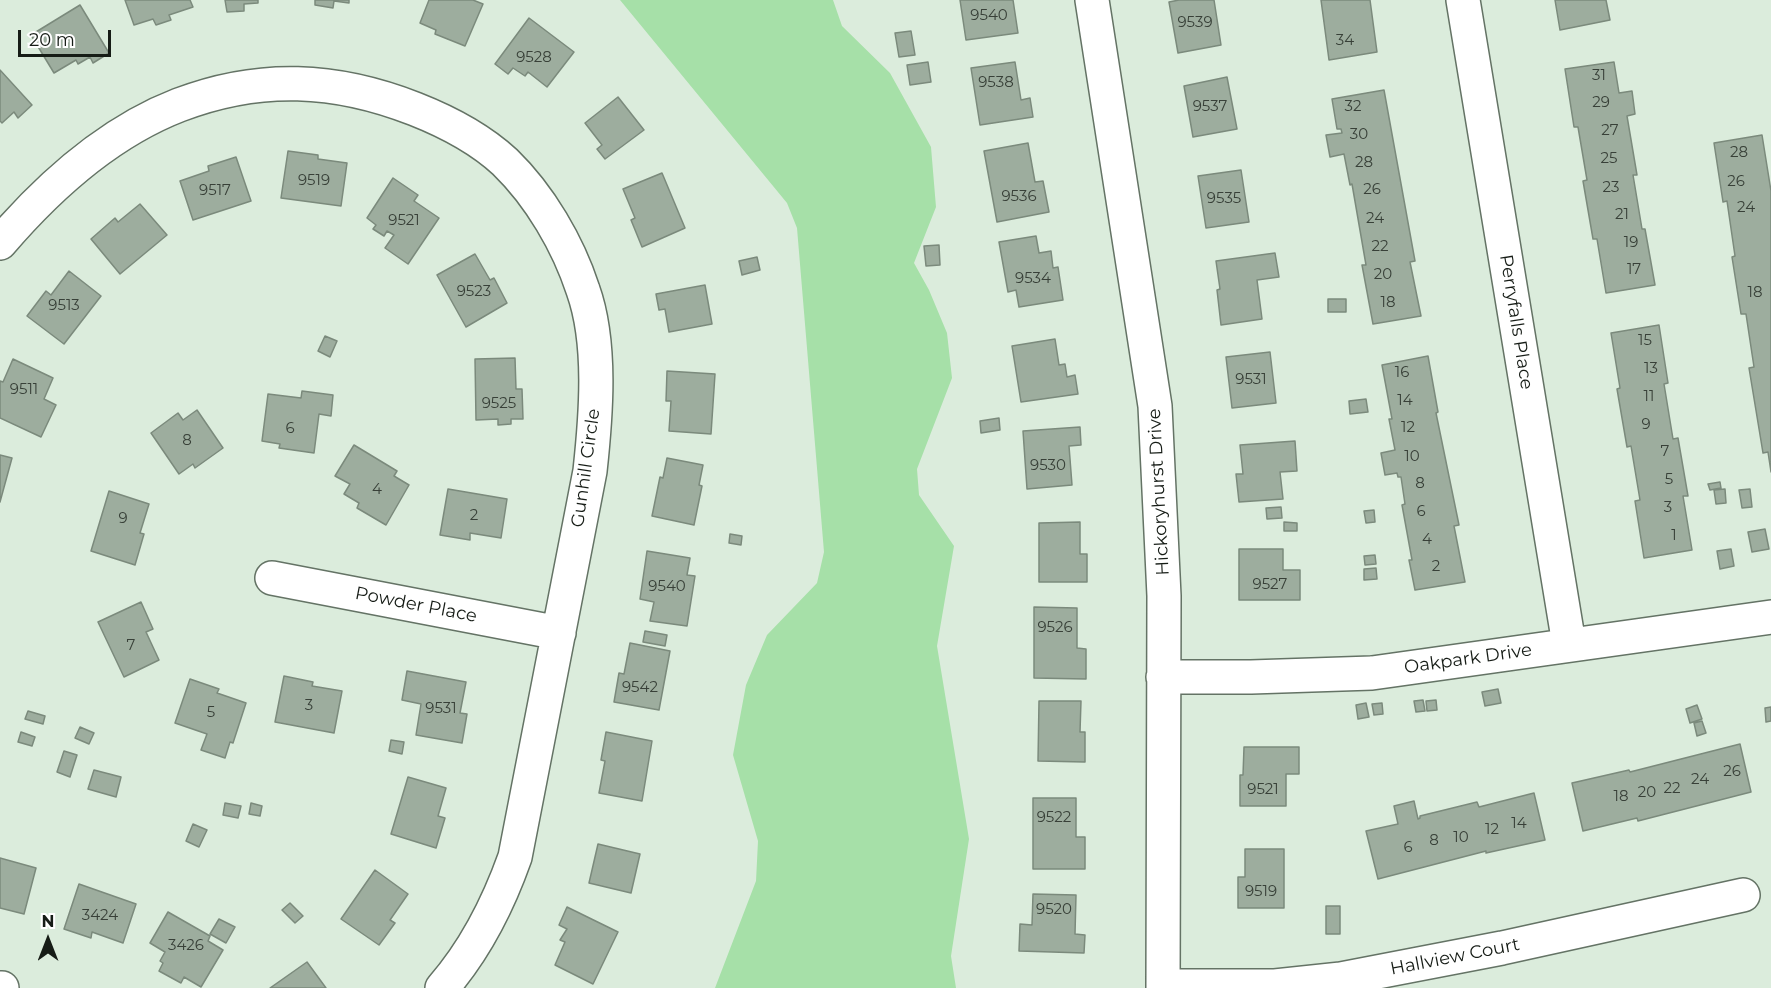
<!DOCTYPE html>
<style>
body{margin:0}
#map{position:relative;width:1771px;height:988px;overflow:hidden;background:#dbecdc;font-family:Montserrat,sans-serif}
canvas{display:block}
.north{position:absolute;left:18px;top:910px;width:60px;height:60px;-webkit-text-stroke:4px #fff;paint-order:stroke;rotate:0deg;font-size:16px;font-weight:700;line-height:24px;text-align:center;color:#161c16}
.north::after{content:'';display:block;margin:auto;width:21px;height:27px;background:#161c16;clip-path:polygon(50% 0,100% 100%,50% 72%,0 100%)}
.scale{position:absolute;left:18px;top:30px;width:93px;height:27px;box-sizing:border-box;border:3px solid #161c16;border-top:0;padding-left:8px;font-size:18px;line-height:21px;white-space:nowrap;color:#161c16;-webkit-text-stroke:4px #fff;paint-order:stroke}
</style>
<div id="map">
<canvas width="1771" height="988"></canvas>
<div class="north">N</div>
<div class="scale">20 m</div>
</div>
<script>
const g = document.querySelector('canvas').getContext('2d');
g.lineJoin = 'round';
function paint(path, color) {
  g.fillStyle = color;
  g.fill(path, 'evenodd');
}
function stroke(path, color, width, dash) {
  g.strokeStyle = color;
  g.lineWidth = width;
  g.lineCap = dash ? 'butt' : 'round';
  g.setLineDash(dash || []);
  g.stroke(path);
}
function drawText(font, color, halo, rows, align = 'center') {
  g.font = font + ' Montserrat,sans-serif';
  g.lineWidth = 6;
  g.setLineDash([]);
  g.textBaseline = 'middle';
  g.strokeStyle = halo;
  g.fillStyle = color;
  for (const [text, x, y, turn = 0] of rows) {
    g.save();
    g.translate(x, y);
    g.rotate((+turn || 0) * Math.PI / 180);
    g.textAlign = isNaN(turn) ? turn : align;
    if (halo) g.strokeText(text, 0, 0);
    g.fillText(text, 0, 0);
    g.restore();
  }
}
paint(new Path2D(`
 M620 0H833L842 26 890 73 931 147 936 207 914 263 929 290 947 333 952 378 917 469 919 495 954 546 937 646 969 839 951 956 956 988H715L756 881 758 841 733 755 746 685 767 635 817 583 824 552 797 228 787 203Z`), '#a6e0a8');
const building = new Path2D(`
 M125 0H190L193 7 169 15 171 20 156 25 153 19 134 25Z
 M225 0H258V3L244 4V11L227 12Z
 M315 0H349V3L334 1 333 8 315 5Z
 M429 0H473L483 4 465 46 435 34 436 30 420 23Z
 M960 0H1013L1018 33 966 40Z
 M1179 0H1214L1221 45 1178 53 1169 2Z
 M1321 0H1370L1377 52 1329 60Z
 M1555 0H1606L1610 20 1560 30Z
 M80 5 109 53 93 63 90 57 78 64 76 60 54 73 31 35Z
 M529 18 574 52 547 87 528 72 525 76 513 68 508 74 495 64Z
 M911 31 915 55 899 57 895 33Z
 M928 62 931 82 910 85 907 65Z
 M1015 62 1021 100 1030 98 1033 117 980 125 971 68Z
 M1614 62 1619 93 1632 91 1635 114 1627 116 1637 175H1633L1642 229H1645L1655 285 1606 293 1597 239H1593L1583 181 1587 180 1578 127H1574L1565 69Z
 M0 70 32 105 18 118 14 112 2 123 0 121Z
 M1227 77 1237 129 1193 137 1184 86Z
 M1384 90 1415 261 1410 262 1421 316 1373 324 1362 265H1366L1352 184 1350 185 1344 154 1330 157 1326 135 1342 133 1341 129H1337L1332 99Z
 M618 97 644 130 605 159 597 149 602 145 585 123Z
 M1762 135 1771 191V472L1768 452 1763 453 1749 368 1754 367 1746 314H1741L1732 257 1735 256 1727 201 1723 202 1714 143Z
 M1028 143 1035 182 1043 181 1049 212 997 222 984 151Z
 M288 151 318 155V159L347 163 341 206 281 198Z
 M236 157 251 201 193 220 180 181 209 171 208 166Z
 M1241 170 1249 222 1206 228 1198 176Z
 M662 173 685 228 642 247 631 220 635 218 623 189Z
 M393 178 418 195 414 201 439 218 408 264 385 248 394 235 387 231 384 236 373 229 376 225 367 218Z
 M140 204 167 235 120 274 91 239 115 218 118 222Z
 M1036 236 1039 253 1051 251 1053 268 1058 267 1063 300 1019 307 1016 290 1008 292 999 242Z
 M939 245 940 265 926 266 924 246Z
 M1275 253 1279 277 1257 280 1262 319 1221 325 1217 290 1220 289 1216 261Z
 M475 254 490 280 494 278 507 303 466 327 437 275Z
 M757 257 760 270 742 275 739 261Z
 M69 271 101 296 64 344 27 316 46 291 51 295Z
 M705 285 712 324 669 332 665 309 659 310 656 294Z
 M1328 299H1346V312H1328Z
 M1659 325 1668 383 1664 384 1673 439 1678 438 1688 496H1683L1692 550 1644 558 1635 501 1640 500 1631 446 1627 447 1617 389 1620 388 1611 333Z
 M325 336 337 341 330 357 318 351Z
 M1055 339 1059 365 1065 364 1067 377 1075 375 1078 394 1021 402 1012 346Z
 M1270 352 1276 403 1232 408 1226 357Z
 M1428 356 1438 412 1436 413 1459 525 1454 526 1465 582 1415 590 1409 560H1412L1402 505 1405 504 1401 477H1398L1397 473 1385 475 1381 453 1395 450 1389 419H1392L1382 365Z
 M515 358 516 389H522L523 419H511V424L498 425V419L476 420 475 359Z
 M13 359 53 378 44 399 56 405 41 437 0 418V381L3 382Z
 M667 371 715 374 711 434 669 431 671 401H666Z
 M302 391 333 395 331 416 319 414 314 453 279 448 280 444 262 441 268 394 301 398Z
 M1366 399 1368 412 1350 414 1349 401Z
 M197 410 223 448 195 468 193 464 179 474 151 433 178 413 183 420Z
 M999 418 1000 430 981 433 980 421Z
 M1080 427 1081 445 1069 446 1072 485 1027 489 1023 431Z
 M1295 441 1297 471 1280 472 1283 499 1239 502 1236 474H1243L1240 445Z
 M354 445 397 471 394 476 409 485 386 525 357 508 359 503 344 494 350 484 335 476Z
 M0 455 12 458 0 502Z
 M667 458 703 465 699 485 702 486 694 525 652 516 660 477 663 478Z
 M1720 482 1721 488 1710 490 1708 484Z
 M448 489 507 499 501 538 470 533V540L440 535Z
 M1725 489 1726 503 1716 504 1714 490Z
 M1750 489 1752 507 1742 508 1739 490Z
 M109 491 149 504 140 533 144 534 135 565 91 551Z
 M1281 507 1282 518 1267 519 1266 508Z
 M1374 510 1375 522 1366 523 1364 511Z
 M1080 522V554H1087V582H1039V523Z
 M1284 522 1297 523V531H1284Z
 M1765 529 1769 549 1752 552 1748 532Z
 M730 534 742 536 741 545 729 543Z
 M1239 549H1283V570H1300V600H1239Z
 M1731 549 1734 566 1720 569 1717 551Z
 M647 551 690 558 687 575 695 576 687 626 650 621 654 602 640 599Z
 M1375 555 1376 564 1365 565 1364 556Z
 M1376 568 1377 579 1364 580V569Z
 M141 602 153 629 146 632 159 660 124 677 98 622Z
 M1034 607 1077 608V648L1086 649V679L1034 678Z
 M645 631 667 635 665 646 643 642Z
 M630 643 670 651 659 710 614 702 619 673 624 674Z
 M407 671 466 682 460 713 467 714 462 743 416 735 421 704 402 700Z
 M284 676 313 682 312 686 342 691 334 733 275 722Z
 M190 679 219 689 217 693 246 703 233 743 230 742 225 758 201 750 207 734 175 723Z
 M1498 689 1501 703 1485 706 1482 692Z
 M1423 700 1425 711 1416 712 1414 701Z
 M1436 700 1437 710 1427 711 1426 701Z
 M1039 701H1081L1080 732H1085V762L1038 761Z
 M1366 703 1369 717 1358 719 1356 705Z
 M1382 703 1383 714 1374 715 1372 704Z
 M1697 705 1702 719 1690 723 1686 709Z
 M1771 707V721L1766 722 1765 708Z
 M28 711 45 716 43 724 25 719Z
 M1702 721 1706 733 1697 736 1694 723Z
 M80 727 94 733 89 744 75 738Z
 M21 732 35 737 32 746 18 742Z
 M606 732 652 741 642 801 599 793 605 761 601 760Z
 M391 740 404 742 402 754 389 751Z
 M1740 744 1751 792 1638 821 1637 818 1583 831 1572 783 1629 770 1630 772Z
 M1244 747H1299V774H1286V806H1240V775H1243Z
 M64 751 77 755 70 777 57 772Z
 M94 770 121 777 116 797 88 789Z
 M408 777 446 788 438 816 445 818 436 848 391 834Z
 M1534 793 1545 840 1486 853V851L1378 879 1366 831 1398 824 1394 806 1414 801 1418 819 1420 818V816L1477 802 1479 807Z
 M1033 798H1076V837H1085V869H1033Z
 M225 803 241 806 238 818 223 815Z
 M251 803 262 806 260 816 249 814Z
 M193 824 207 830 199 847 186 841Z
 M598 844 640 854 631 893 589 883Z
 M1245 849H1284V908H1238V877H1245Z
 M0 858 36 868 24 914 0 908Z
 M375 870 408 894 390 920 395 923 379 945 341 919Z
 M79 884 136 904 123 943 92 932 91 938 64 929Z
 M1033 894 1076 895 1075 934 1085 935 1084 953 1019 951 1020 924 1032 925Z
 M290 903 303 916 295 923 282 910Z
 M1326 906H1340V934H1326Z
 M567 907 618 932 593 984 555 965 565 942 560 940 567 929 559 925Z
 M168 912 210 936 208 941 223 950 201 987 184 977 181 983 159 971 163 963 160 961 165 952 150 943Z
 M219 919 235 927 226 943 210 934Z
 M307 962 326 988H270Z`);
paint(building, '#9dad9e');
stroke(building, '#7b8a7c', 1.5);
const street = new Path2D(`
 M1092 0 1155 406 1164 596 1163 988
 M1463 0 1569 644
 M0 243C48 187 109 132 179 105 260 74 336 78 415 109 448 122 479 138 505 162 540 196 568 244 583 290 602 343 596 416 590 471L515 857C498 905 476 949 442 988
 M272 578 559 633
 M1163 677H1251L1372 673 1771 617
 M1163 986H1275L1341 979 1502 948 1743 895
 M0 988H2`);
stroke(street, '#647365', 36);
stroke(street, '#fff', 33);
drawText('15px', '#384038', null, [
 ["9540",989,16],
 ["9539",1195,23],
 ["34",1345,41],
 ["9528",534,58],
 ["31",1599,76],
 ["9538",996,83],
 ["29",1601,103],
 ["9537",1210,107],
 ["32",1353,107],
 ["27",1610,131],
 ["30",1359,135],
 ["28",1739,153],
 ["25",1609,159],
 ["28",1364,163],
 ["9519",314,181],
 ["26",1736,182],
 ["23",1611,188],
 ["26",1372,190],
 ["9517",215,191],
 ["9536",1019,197],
 ["9535",1224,199],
 ["24",1746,208],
 ["21",1622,215],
 ["24",1375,219],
 ["9521",404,221],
 ["19",1631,243],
 ["22",1380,247],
 ["17",1634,270],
 ["20",1383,275],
 ["9534",1033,279],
 ["9523",474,292],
 ["18",1755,293],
 ["18",1388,303],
 ["9513",64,306],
 ["15",1645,341],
 ["13",1651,369],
 ["16",1402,373],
 ["9531",1251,380],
 ["9511",24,390],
 ["11",1649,397],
 ["14",1405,401],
 ["9525",499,404],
 ["9",1646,425],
 ["12",1408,428],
 ["6",290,429],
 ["8",187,441],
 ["7",1665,452],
 ["10",1412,457],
 ["9530",1048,466],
 ["5",1669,480],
 ["8",1420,484],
 ["4",377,490],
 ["3",1668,508],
 ["6",1421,512],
 ["2",474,516],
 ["9",123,519],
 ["1",1674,536],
 ["4",1427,540],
 ["2",1436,567],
 ["9527",1270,585],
 ["9540",667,587],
 ["9526",1055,628],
 ["7",131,646],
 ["9542",640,688],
 ["3",309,706],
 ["9531",441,709],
 ["5",211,713],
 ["26",1732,772],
 ["24",1700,780],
 ["22",1672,789],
 ["9521",1263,790],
 ["20",1647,793],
 ["18",1621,797],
 ["9522",1054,818],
 ["14",1519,824],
 ["12",1492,830],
 ["10",1461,838],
 ["8",1434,841],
 ["6",1408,848],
 ["9519",1261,892],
 ["9520",1054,910],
 ["3424",100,916],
 ["3426",186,946]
]);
drawText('18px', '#161c16', '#fff', [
 ["Perryfalls Place",1516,322,81],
 ["Gunhill Circle",586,468,-82],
 ["Hickoryhurst Drive",1159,492,-93],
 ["Powder Place",416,605,11],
 ["Oakpark Drive",1468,659,-8],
 ["Hallview Court",1455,957,-11]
]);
</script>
